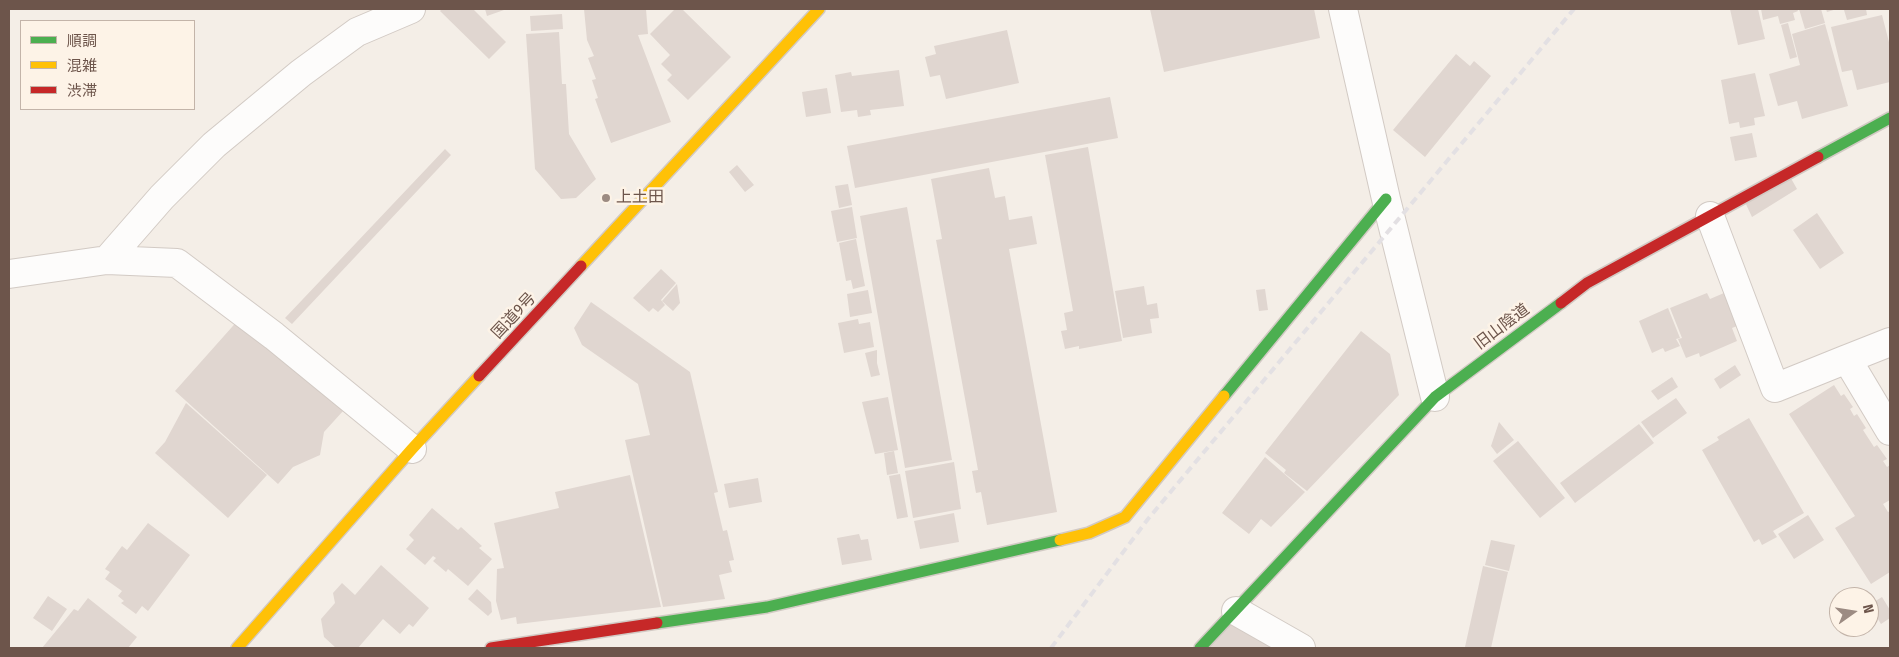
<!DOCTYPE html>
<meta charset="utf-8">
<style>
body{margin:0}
#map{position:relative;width:1899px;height:657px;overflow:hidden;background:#f4eee7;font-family:"Fira Sans Condensed","Noto Sans JP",sans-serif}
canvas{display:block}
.frame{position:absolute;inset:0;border:10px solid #6d554b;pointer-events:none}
.legend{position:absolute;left:20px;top:20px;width:175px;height:90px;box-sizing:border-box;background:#fdf3e7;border:1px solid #c3b4a9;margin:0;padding:6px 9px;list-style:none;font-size:15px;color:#6d554b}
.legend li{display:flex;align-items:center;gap:10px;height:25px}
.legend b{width:25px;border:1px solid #c3b4a9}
.north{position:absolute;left:1829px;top:587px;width:50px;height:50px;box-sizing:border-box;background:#fdf3e7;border:1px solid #c3b4a9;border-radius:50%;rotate:77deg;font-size:14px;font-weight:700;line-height:20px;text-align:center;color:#6d554b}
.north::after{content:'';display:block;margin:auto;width:18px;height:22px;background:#9c8b82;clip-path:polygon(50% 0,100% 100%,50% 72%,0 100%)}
</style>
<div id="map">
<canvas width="1899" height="657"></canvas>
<div class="frame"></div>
<ul class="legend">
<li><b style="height:6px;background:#4caf50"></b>順調</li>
<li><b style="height:6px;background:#ffc107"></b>混雑</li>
<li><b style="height:6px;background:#c62828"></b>渋滞</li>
</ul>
<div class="north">N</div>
</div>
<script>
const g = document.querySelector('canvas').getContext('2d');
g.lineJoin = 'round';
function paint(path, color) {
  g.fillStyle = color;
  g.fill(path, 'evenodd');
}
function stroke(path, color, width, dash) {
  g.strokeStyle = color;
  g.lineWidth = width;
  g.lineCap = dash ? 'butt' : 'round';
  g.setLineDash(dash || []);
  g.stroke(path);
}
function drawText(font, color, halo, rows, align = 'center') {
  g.font = font + ' "Fira Sans Condensed","Noto Sans JP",sans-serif';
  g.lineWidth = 5;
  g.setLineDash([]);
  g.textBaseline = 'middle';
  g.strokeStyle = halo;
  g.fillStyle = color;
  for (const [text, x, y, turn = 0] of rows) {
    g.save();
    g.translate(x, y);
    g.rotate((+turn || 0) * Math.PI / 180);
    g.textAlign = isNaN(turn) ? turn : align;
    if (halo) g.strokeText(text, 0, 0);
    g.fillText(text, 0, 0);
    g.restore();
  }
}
paint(new Path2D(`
 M442 9H473L506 42 489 59 440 11Z
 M485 9H503L504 10 487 16Z
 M584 9H646L648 34 638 35 671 122 611 143 595 99 598 98 592 80 596 79 588 58 594 56 587 40Z
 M675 9H682L731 57 688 100 667 80 672 75 661 64 670 55 650 34Z
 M1150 9H1314L1320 38 1164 72Z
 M1730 9H1758L1765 39 1738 45Z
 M1761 9H1797L1798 11 1793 13 1795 20 1780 24 1778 16 1763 20Z
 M1799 9H1821L1825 23 1805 29Z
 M1826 9H1837L1827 12Z
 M1866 9 1867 15 1847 20 1844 10Z
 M562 14 563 29 531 31 530 16Z
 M1882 15 1890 46V82L1857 90 1852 70 1842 72 1831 27Z
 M1788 23 1797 57 1790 59 1781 25Z
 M1825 24 1848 106 1802 119 1797 101 1778 106 1769 74 1800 65 1792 34Z
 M1007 30 1019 83 946 99 940 75 930 77 925 57 936 54 934 46Z
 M559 32 562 84H566L569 134 596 179 576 198 561 199 535 169 526 34Z
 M1456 54 1470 66 1474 61 1491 76 1425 157 1393 130Z
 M899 70 904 106 870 110 871 115 858 117 857 110 841 112 835 75 851 72 852 76Z
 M1755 73 1765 116 1754 118 1755 125 1740 128 1739 122 1729 124 1721 80Z
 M827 88 831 113 806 117 802 92Z
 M1110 97 1118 138 855 188 847 146Z
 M1752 133 1757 157 1735 161 1730 137Z
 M1088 147 1122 341 1079 349V346L1065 349 1061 331 1067 330 1064 313 1073 311 1045 155Z
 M445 149 451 155 292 324 285 318Z
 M737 165 754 185 745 192 729 172Z
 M989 168 995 198 1005 196 1009 220 1032 216 1037 244 1009 249 1057 512 987 525 981 492 976 493 972 471 978 470 936 240 942 239 931 179Z
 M1788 173 1797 189 1752 217 1743 198Z
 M848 184 852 205 839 208 835 186Z
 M852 207 857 238 837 242 831 211Z
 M907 207 952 460 905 468 860 216Z
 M1817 213 1844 253 1820 269 1793 230Z
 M856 239 865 286 853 289 851 280 846 281 839 243Z
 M661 269 676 283 661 300 665 305 658 312 653 308 649 312 633 298Z
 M677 284 680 303 673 311 662 301Z
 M1144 286 1147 305 1157 303 1159 318 1150 319 1152 333 1123 338 1115 291Z
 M1265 289 1268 310 1259 311 1256 290Z
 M868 290 872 313 850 317 847 294Z
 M1707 293 1710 299 1724 293 1737 326 1732 328 1737 341 1700 357 1699 353 1686 358 1678 339 1682 338 1670 308Z
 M591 302 690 372 718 492 714 493 723 531 727 530 734 560 729 561 732 572 719 575 725 599 663 607 625 440 650 435 638 384 582 345 574 328Z
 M1668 308 1680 338 1676 339 1680 346 1665 352 1663 348 1652 353 1639 321Z
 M240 318 343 411 324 432 320 455 293 467 278 484 175 391Z
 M858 319 859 324 870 322 874 347 844 353 838 323Z
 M1361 331 1390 354 1399 395 1307 491 1284 473 1286 470 1265 453Z
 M877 350V363L880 375 871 377 865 353Z
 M1735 365 1741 375 1720 389 1714 379Z
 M1672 377 1678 387 1658 400 1651 391Z
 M1834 385 1841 396 1844 394 1853 407 1850 409 1854 416 1857 414 1866 428 1863 430 1874 447 1877 445 1887 459 1883 461 1887 467 1890 465V500L1883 504 1888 512 1890 511V572L1871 584 1835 528 1855 516 1789 414Z
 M888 397 898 450 875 454 862 402Z
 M1676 398 1687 413 1653 438 1641 422Z
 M186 403 267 475 228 518 155 453 165 442Z
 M1749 418 1804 513 1773 531 1777 537 1762 545 1759 539 1754 542 1702 450 1719 440 1717 437Z
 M1499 422 1514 440 1497 454 1491 446Z
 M1639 424 1654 443 1575 503 1560 483Z
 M1518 441 1565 498 1540 518 1493 461Z
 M894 451 898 473 887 475 884 453Z
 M1265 457 1305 492 1271 527 1261 519 1249 534 1222 513Z
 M954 462 961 509 913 518 905 471Z
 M900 474 908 517 897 519 889 476Z
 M630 475 661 607 517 624 516 617 501 620 496 601 497 569 504 568 494 523 559 508 555 492Z
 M758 478 762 502 729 508 724 484Z
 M432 508 458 530 461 527 482 546 479 548 492 559 468 586 448 569 446 572 433 561 436 558 433 556 425 565 406 549 414 540 409 535Z
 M954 513 959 542 920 549 914 521Z
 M1808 515 1824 540 1794 559 1778 534Z
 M148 523 190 555 148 611 142 606 136 614 121 603 124 601 118 596 122 591 105 579 110 572 105 569 122 546 127 550Z
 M859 534 861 540 868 539 872 560 842 565 837 538Z
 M1491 540 1515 545 1509 571 1485 565Z
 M381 565 429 608 413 627 409 624 400 634 383 619 358 648H336L324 637 321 619 335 603 333 593 342 583 355 595Z
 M1483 566 1508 572 1491 648H1471L1465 647Z
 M477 589 491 602 492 612 488 616 468 599Z
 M48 596 67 609 52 631 33 618Z
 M1882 597 1890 610V618L1881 624 1869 605Z
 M88 598 137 637 128 648H42L74 609 78 611Z
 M1233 615 1299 648H1203Z`), '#e0d6d0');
const street = new Path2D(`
 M1343 9 1386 199 1435 397
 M1710 216 1775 388 1847 359 1890 431
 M107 260 162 197 214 145 301 73 357 32 411 9
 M9 274 107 260 177 263 274 336 412 449
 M1847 359 1890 342
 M1236 611 1301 648`);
const fast = new Path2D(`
 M1818 157 1890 118
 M1224 396 1386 199
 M657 623 767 607 1060 540
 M1200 648 1435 397 1561 303`);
const slow = new Path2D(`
 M581 266 819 9
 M1060 540 1089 533 1125 517 1224 396
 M237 648 412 449 479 376`);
const jam = new Path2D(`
 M1561 303 1587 283 1818 157
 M479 376 581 266
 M491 648 657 623`);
stroke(street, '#d2cac4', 30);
stroke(fast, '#d2cac4', 14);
stroke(slow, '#d2cac4', 14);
stroke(jam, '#d2cac4', 14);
stroke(street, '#fdfcfb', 28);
stroke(fast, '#4caf50', 11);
stroke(slow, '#ffc107', 11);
stroke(jam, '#c62828', 11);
stroke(new Path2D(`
 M1051 648 1148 519 1574 9`), '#e3e0e3', 4, [8, 5]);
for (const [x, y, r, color] of [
 [606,198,5,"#9c8b82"]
]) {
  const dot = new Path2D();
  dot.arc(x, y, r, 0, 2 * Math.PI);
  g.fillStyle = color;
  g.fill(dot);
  stroke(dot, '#fdf3e7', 2);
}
drawText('16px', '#6d554b', '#fdf3e7', [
 ["上土田",616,198]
], 'left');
drawText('16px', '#6d554b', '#fdf3e7', [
 ["国道9号",514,316,-47],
 ["旧山陰道",1502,327,-37]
]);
</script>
